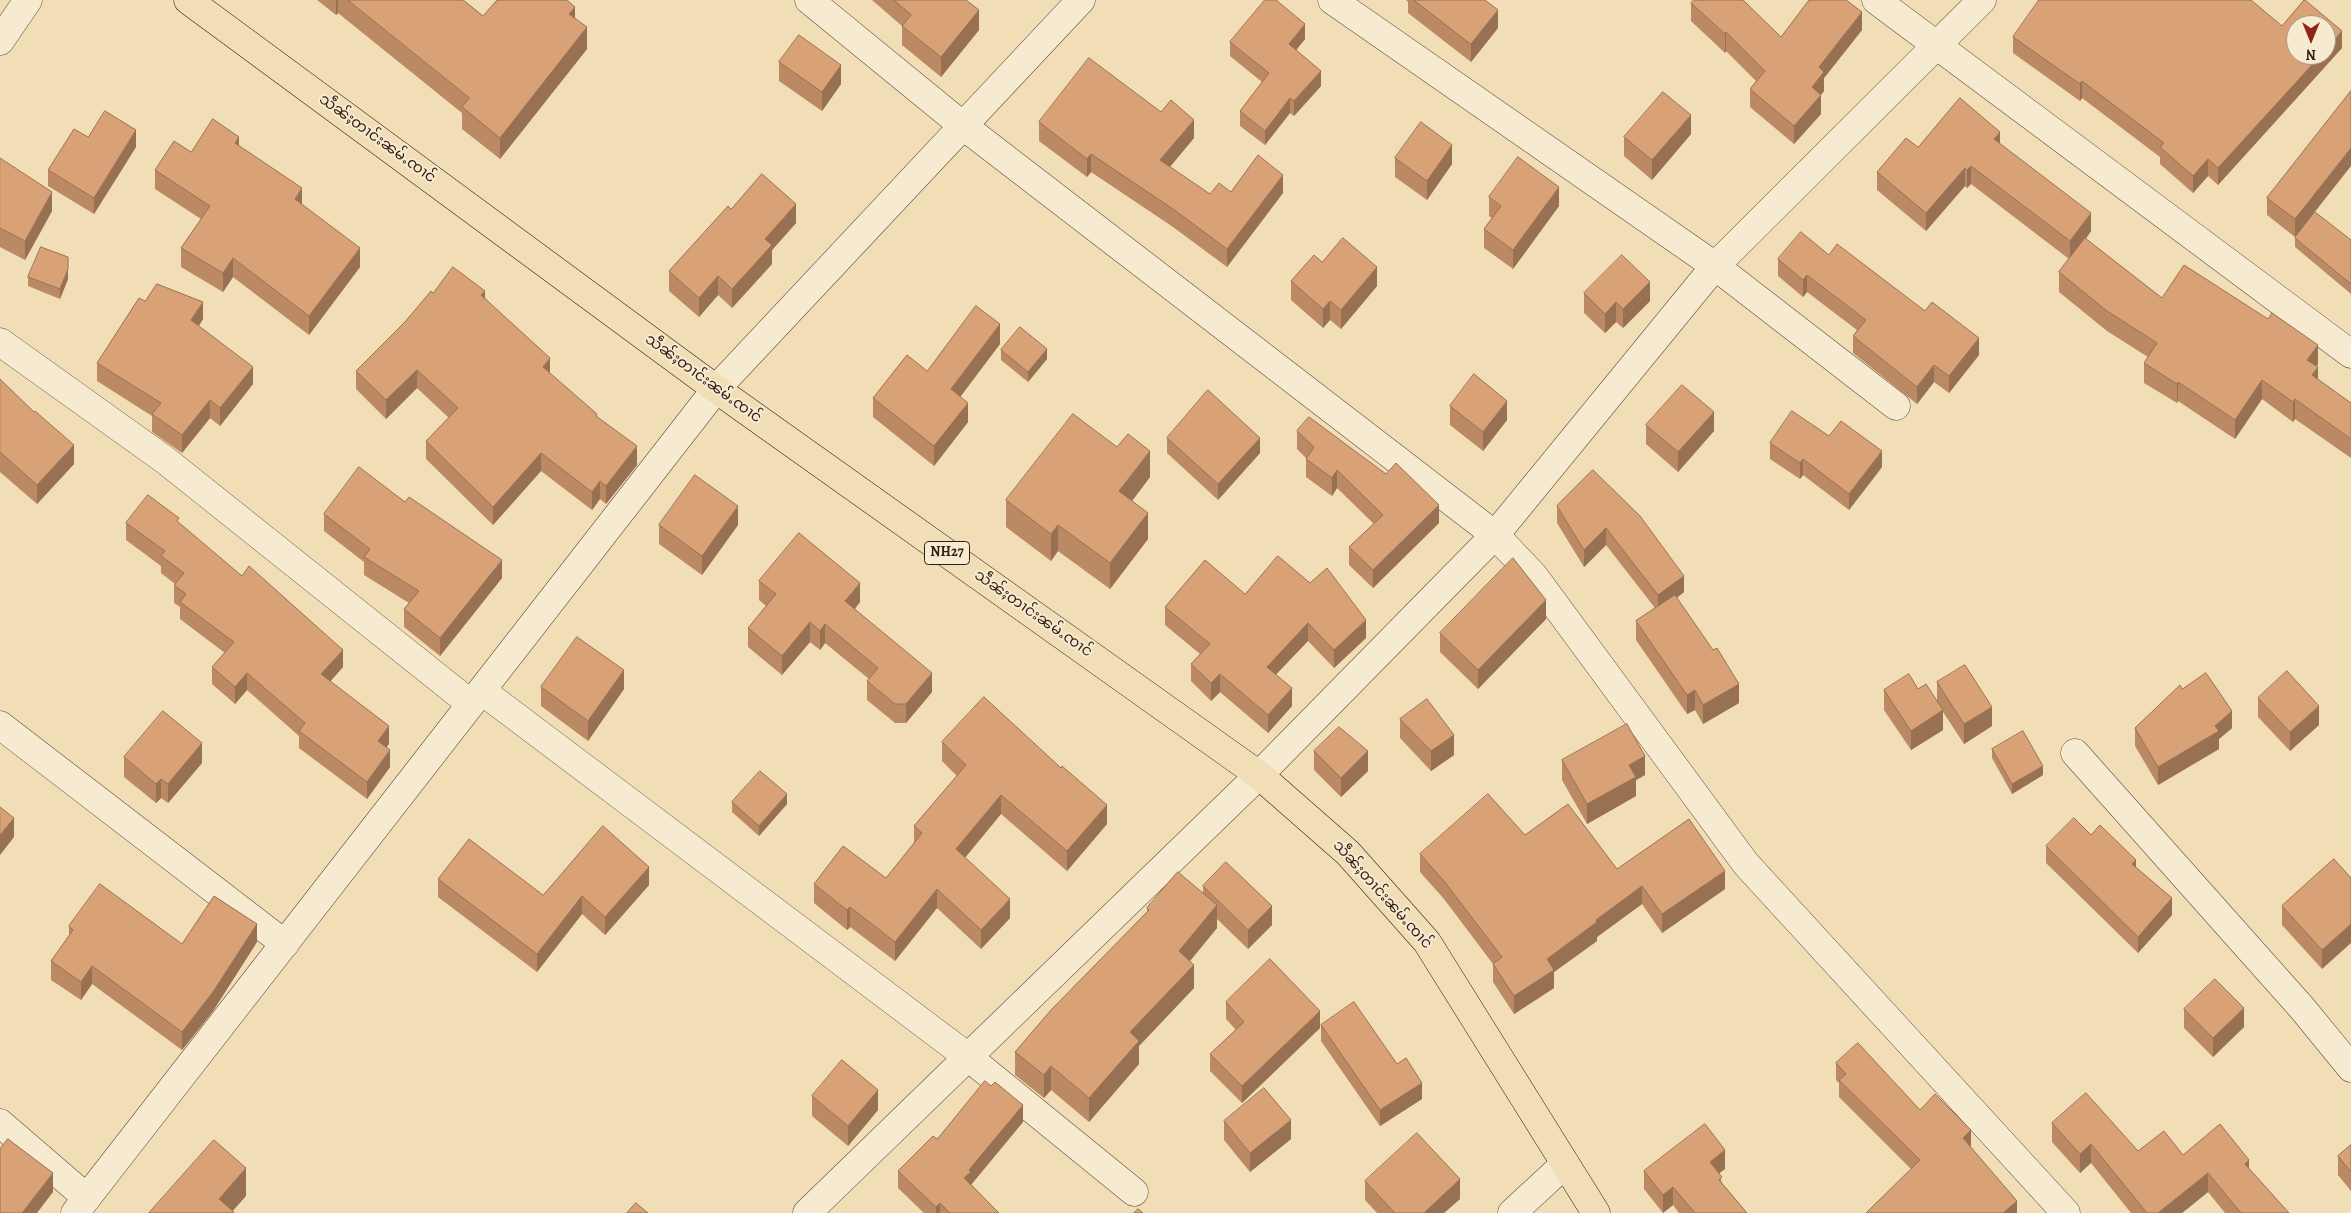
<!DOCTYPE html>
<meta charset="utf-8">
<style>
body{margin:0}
#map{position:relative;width:2351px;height:1213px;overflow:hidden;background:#f1deb6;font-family:Alegreya,serif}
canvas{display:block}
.north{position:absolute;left:2286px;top:15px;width:50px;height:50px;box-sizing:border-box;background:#f6ead0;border:1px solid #a89884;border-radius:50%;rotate:180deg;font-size:14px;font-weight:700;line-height:20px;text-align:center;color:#331d12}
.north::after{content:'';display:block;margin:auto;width:18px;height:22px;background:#8f2418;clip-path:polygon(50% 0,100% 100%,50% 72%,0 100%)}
</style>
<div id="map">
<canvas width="2351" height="1213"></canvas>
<div class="north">N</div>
</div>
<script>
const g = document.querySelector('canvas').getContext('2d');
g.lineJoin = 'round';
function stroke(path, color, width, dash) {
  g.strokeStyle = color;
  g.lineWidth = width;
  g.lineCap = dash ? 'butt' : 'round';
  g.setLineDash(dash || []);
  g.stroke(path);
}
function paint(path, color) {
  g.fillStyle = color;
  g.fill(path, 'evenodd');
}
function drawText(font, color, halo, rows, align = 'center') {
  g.font = font + ' Alegreya,"Noto Sans Myanmar",serif';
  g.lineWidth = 4;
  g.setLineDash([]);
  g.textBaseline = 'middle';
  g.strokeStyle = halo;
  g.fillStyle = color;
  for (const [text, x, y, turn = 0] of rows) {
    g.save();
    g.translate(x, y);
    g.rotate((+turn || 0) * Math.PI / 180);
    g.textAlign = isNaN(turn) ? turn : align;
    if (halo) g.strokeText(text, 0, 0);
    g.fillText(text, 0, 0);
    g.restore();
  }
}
const street = new Path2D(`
 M809 0 962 125 1495 535 1534 576 1746 864 2066 1213
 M1332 0 1715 266 1896 406
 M1876 0 2351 354
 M0 41 28 0
 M0 342 165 460 471 704
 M482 691 968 1057 1134 1192
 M0 725 285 944
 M2075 753 2302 1008 2351 1068
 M0 1123 87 1198
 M75 1213 716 389 1081 0
 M807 1213 1259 775 1495 535 1715 266 1982 0
 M1512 1213 1565 1164`);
const highway = new Path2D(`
 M188 0 716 389 1259 775 1348 853 1427 942 1596 1213`);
stroke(street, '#624d3b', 29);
stroke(highway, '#331d12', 29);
stroke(street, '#f6ead0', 28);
stroke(highway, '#f1deb6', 28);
paint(new Path2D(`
 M317 0H463L483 16 575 18 587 49 500 159 462 129V113L338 13 336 15Z
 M872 0H966L979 30 941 77 902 45V26Z
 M1406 0H1485L1498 28 1471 62 1408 13V2Z
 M1691 3 1781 37 1862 30 1824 78V91L1821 95V114L1794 144 1750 107V89L1756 81 1726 51 1725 53 1691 21Z
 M2282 26 2342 48 2218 185 2208 176 2193 193 2160 164V157L2082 98 2080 101 2013 53V37Z
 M1305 39 1296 50 1321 86 1294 116 1290 113 1265 145 1240 126V111L1262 82 1230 56V42Z
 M779 62 841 84 822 111 779 81Z
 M2351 91 2295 237 2267 215V198Z
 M1039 122 1194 138 1169 167 1210 194 1231 192 1283 193 1227 267 1173 227 1091 172 1087 177 1039 141Z
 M1691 134 1652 180 1624 156V137Z
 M88 137 136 147 94 214 48 186V170Z
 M2000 144 2091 231 2086 239 2162 298 2318 364 2317 366 2318 380 2351 403V458L2295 419 2293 422 2262 399 2235 439 2178 401 2177 403 2144 383V363L2148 357 2107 331 2059 292V272L2069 259 1971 184 1967 188 1965 186 1926 231 1877 190V172L1918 147Z
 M239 146 302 205 360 267 309 335 233 277 223 292 181 267V248L201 219 155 189V170L191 152Z
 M0 158 52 211 25 260 0 247Z
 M1395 158 1452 164 1427 200 1395 177Z
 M1489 197 1559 206 1513 269 1484 248V229L1492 218 1489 216Z
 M731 209 796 223 772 250V264L732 308 718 295 699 317 669 291V271Z
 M2295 238 2351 240V294L2295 247Z
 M1829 255 1979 355 1949 393 1934 382 1917 404 1853 353V336L1857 330 1807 292 1803 297 1778 276V259Z
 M28 277 68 279 60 299 28 286Z
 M1291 281 1377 286 1341 329 1330 320 1323 328 1291 300Z
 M433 293 485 298 550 374 597 417 637 465 606 504 600 499 592 510 541 471 493 525 426 459V441L449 418 417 388 386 419 356 389V371Z
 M1584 293 1650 301 1623 328 1616 322 1605 333 1584 313Z
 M145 301 203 319 199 326 253 384 220 426 210 418 182 453 152 432V416L97 381V363Z
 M1000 344 960 397 968 422 934 466 873 417V398L927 371Z
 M1001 350 1047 359 1028 382 1001 360Z
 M0 379 74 464 37 504 0 472Z
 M1450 406 1507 420 1483 451 1450 425Z
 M1646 425 1714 431 1678 472 1646 444Z
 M1297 431 1439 523 1373 588 1349 565V547L1374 524 1337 488 1332 496 1306 477V458L1297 449Z
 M1829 436 1882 467 1849 510 1803 475 1800 479 1770 459V443Z
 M1167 438 1260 453 1218 500 1167 453Z
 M1593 470 1684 592 1677 598 1739 703 1703 724 1695 710 1687 714 1636 640V621L1655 608 1606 545 1584 567 1557 523V506Z
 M1150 477 1132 501 1148 539 1110 589 1058 551 1051 561 1006 527V500Z
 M324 514 502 578 440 656 404 627V609L409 603 364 575V562L324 531Z
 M126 523H179L343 667 330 681 389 744 386 747 390 767 367 799 299 748V736L247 690 235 704 212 684V667L225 653 180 619V607L174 603V585L175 584 161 573V566L126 540Z
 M659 525H738L702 575 659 544Z
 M759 581 860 602 855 609 932 692 906 723H895L867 700V681L869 679 825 643 820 650 810 642 782 675 748 647V628L766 606 759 600Z
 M1245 594 1366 638 1334 668 1308 641 1276 674 1292 706 1268 733 1220 692 1211 701 1191 681V664L1200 654 1165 625V607Z
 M1546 619 1478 689 1440 652V633Z
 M1937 682 1992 726 1964 744 1943 712V730L1911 750 1884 710V690L1918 689 1937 701Z
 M541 687 624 689 588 741 541 706Z
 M2182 689 2232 728 2219 739V749L2158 785 2135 746V728Z
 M2258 698 2319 725 2290 751 2258 717Z
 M1400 719 1454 755 1431 771 1400 738Z
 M942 742 1107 824 1067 871 1001 814 965 858 1010 918 981 949 937 908 895 961 850 927 847 930 814 903V884L886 878 914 844V826L957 776 942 761Z
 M1992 749 2043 775 2012 794 1992 758Z
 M1314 751 1368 771 1341 797 1314 770Z
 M124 757 202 763 168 803 161 798 156 803 124 777Z
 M1562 760 1645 775 1636 780V796L1587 824 1562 780Z
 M732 802 787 804 759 836 732 812Z
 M1525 835 1617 869 1725 889 1662 933 1642 904 1597 937V941L1554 972V988L1514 1014 1493 982V964L1444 899 1420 872V854Z
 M2091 835 2136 867 2172 915 2138 953 2046 863V846Z
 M2334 859 2322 969 2282 925V906Z
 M438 879 543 895 649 885 605 935 582 914 537 972 438 897Z
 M1203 886 1272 925 1248 949 1217 919V928L1190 961 1194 988 1139 1046V1064L1089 1122 1051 1090 1044 1098 1015 1075V1052L1147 912V908L1203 893Z
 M69 926 182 944 257 942 213 1011 182 1050 92 984 81 1000 51 980V961L69 936Z
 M1226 1002 1320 1028 1242 1103 1210 1071V1054L1236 1030 1226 1019Z
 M2184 1009 2244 1027 2213 1057 2184 1028Z
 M1321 1025 1397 1064 1422 1099 1380 1126 1321 1041Z
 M1836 1063 1920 1110 1971 1148 2017 1213 1911 1169 1839 1097V1083L1836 1080Z
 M812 1096 878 1110 848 1146 812 1116Z
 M1224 1121 1291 1139 1250 1172 1224 1140Z
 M1023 1122 971 1184 999 1213H924L898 1188V1171L937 1139Z
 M2052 1123 2138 1151 2183 1155 2249 1169 2289 1213H2225L2208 1192 2182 1213H2131L2091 1163 2080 1173 2052 1142Z
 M2351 1145V1191L2338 1175V1156Z
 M1725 1169 1719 1173 1722 1183 1747 1213H1679L1673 1205 1663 1213 1644 1189V1171Z
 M1365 1181 1460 1199 1444 1213H1377L1365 1200Z`), '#bb8a65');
paint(new Path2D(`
 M336 0H338V13L336 15Z
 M575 7V29L569 14Z
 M979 10V30L941 77V57Z
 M1498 10V28L1471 62V44Z
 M1862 12V30L1824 78V91L1812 105V87L1819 67Z
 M1305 24V39L1289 59V44Z
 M587 27V49L500 159V138Z
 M2342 31V48L2218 185V168L2321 55H2326V49Z
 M1726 32V51L1725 53V34Z
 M841 65V84L822 111V92Z
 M1321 71V86L1294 116V101Z
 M2082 81V98L2080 101V84Z
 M1821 95V114L1794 144V126Z
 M1290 98V113L1265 145V131Z
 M1691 115V134L1652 180V160Z
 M1194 120V138L1160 179V160Z
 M136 130V147L94 214V198Z
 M2000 132V150L1994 139Z
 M239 137V156L235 143Z
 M1452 145V164L1427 200V181Z
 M2351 148V166L2295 237V219Z
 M1091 154V172L1087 177V159Z
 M2208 159V176L2193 193V176Z
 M1971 166V184L1967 188V170Z
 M1965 168V186L1926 231V213Z
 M1283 175V193L1227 267V249Z
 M1559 187V206L1513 269V250Z
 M302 188V208L295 199Z
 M52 192V211L25 260V241Z
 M796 204V223L772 250V264L732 308V289L765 239Z
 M2091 213V231L2070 259V241Z
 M360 248V267L309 335V316Z
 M233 258V277L223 292V273Z
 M1377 267V286L1341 329V310Z
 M68 269V279L60 299V289Z
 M1807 275V292L1803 297V280Z
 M718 276V295L699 317V298Z
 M1650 282V301L1623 328V309Z
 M485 291V309L481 295Z
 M1330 301V320L1323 328V309Z
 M203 302V319L191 337V320Z
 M1616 302V322L1605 333V314Z
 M1000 324V344L951 409V389Z
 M1979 338V355L1949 393V376Z
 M2318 345V364L2307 379V360Z
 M1047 349V359L1028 382V372Z
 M550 358V377L543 367Z
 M1934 365V382L1917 404V387Z
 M253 367V384L220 426V408Z
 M2318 367V386L2312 375Z
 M417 370V388L386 419V400Z
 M2262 380V399L2235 439V420Z
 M2178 382V401L2177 403V384Z
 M2295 399V419L2293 422V402Z
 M210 400V418L182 453V435Z
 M1507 401V420L1483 451V432Z
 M968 403V422L934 466V446Z
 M1714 412V431L1678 472V452Z
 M1260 438V453L1218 500V484Z
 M74 445V464L37 504V485Z
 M637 446V465L606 504V486Z
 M1150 451V477L1119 518V491Z
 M1882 451V467L1849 510V494Z
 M541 453V471L493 525V507Z
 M1803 459V475L1800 479V463Z
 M1337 470V488L1332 496V478Z
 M600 481V499L592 510V492Z
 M1439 505V523L1373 588V570Z
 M738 506V525L702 575V556Z
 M1148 513V539L1110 589V563Z
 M1058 525V551L1051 561V534Z
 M1606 528V545L1584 567V550Z
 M502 560V578L440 656V638Z
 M1684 576V592L1658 612V595Z
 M860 583V602L845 620V601Z
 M1546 600V619L1478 689V670Z
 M1366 620V638L1334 668V650Z
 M810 622V642L782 675V656Z
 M1308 623V641L1267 684V667Z
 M825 624V643L820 650V631Z
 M343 650V667L321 692V674Z
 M624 670V689L588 741V721Z
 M247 673V690L235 704V687Z
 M932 673V692L906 723V704Z
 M1220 674V692L1211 701V683Z
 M1739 684V703L1703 724V705Z
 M1292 688V706L1268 733V715Z
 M1695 690V710L1687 714V695Z
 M2319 706V725L2290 751V732Z
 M1992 707V726L1964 744V724Z
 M1943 710V730L1911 750V731Z
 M2232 711V728L2219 739V749L2158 785V767L2215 726Z
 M389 726V744L378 758V741Z
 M1454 735V755L1431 771V751Z
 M202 743V763L168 803V784Z
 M390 750V767L367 799V782Z
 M1368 751V771L1341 797V778Z
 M1645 756V775L1636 780V796L1587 824V804L1629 765Z
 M2043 766V775L2012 794V784Z
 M161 779V798L156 803V784Z
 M787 794V804L759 836V826Z
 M1001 795V814L956 868V849Z
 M1107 805V824L1067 871V851Z
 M14 818V837L0 855V835Z
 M2136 860V877L2132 864Z
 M649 867V885L605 935V917Z
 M1725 871V889L1662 933V914Z
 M1642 886V904L1597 937V941L1554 972V988L1514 1014V996L1547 959 1596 920Z
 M937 889V908L895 961V942Z
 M582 896V914L537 972V954Z
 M2172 898V915L2138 953V937Z
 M1010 899V918L981 949V930Z
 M1217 905V928L1179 974V951Z
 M1272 906V925L1248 949V930Z
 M850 907V927L847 930V910Z
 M257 924V942L213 1011 182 1050V1032Z
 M2351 924V943L2322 969V950Z
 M1194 965V988L1139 1046V1064L1089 1122V1098L1130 1032Z
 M92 966V984L81 1000V982Z
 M2244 1008V1027L2213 1057V1038Z
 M1320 1011V1028L1242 1103V1086Z
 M1051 1066V1090L1044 1098V1075Z
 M1422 1083V1099L1380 1126V1110Z
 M878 1090V1110L848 1146V1126Z
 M1023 1105V1122L971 1185 964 1178 969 1170Z
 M1291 1120V1139L1250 1172V1153Z
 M1971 1130V1147L1963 1138Z
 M2091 1144V1163L2080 1173V1154Z
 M1725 1150V1169L1710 1180V1162Z
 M2249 1160V1179L2245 1164Z
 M246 1168V1196L231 1213 219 1199Z
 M53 1173V1192L37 1213H22Z
 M2208 1173V1192L2182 1213H2158Z
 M1460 1179V1199L1444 1213H1424Z
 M1673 1187V1205L1663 1213V1195Z
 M2017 1201V1213H2003Z
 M940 1203V1213H936V1207Z`), '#987153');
const building = new Path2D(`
 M348 0H463L483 16 497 0H567L575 7 569 14 587 27 500 138 462 107 469 98Z
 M894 0H966L979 10 941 57 902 26 911 15Z
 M1265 0H1276L1305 24 1289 44 1321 71 1294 101 1290 98 1265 131 1240 111 1269 73 1230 42Z
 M1414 0H1485L1498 10 1471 44Z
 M1694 0H1743L1781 37 1809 0H1846L1862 12 1819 67 1824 72 1812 87 1821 95 1794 126 1750 89 1765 71 1726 32 1725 34 1691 3Z
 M2039 0H2251L2282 26 2304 0H2305L2342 31 2326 49V25H2296V55H2321L2218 168 2208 159 2193 176 2160 147 2164 143 2082 81 2080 84 2013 37Z
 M799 35 841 65 822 92 779 62Z
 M1089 58 1161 112 1171 100 1194 120 1160 160 1210 194 1219 183 1231 192 1258 155 1283 175 1227 249 1173 209 1091 154 1087 159 1039 122Z
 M2351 91V148L2295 219 2267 198Z
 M1663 92 1691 115 1652 160 1624 137Z
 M1960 98 2000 132 1994 139 2091 213 2070 241 1971 166 1967 170 1965 168 1926 213 1877 172 1906 138 1918 147Z
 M105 111 136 130 94 198 48 170 74 129 88 137Z
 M213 119 239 137 235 143 302 188 295 199 360 248 309 316 233 258 223 273 181 248 210 206 155 170 174 141 191 152Z
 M1421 122 1452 145 1427 181 1395 158Z
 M1518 157 1559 187 1513 250 1484 229 1501 206 1489 197Z
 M0 158 52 192 25 241 0 228Z
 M762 174 796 204 765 239 772 245 732 289 718 276 699 298 669 271 728 206 731 209Z
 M2315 212 2351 240V284L2295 238Z
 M1801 232 1829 255 1837 244 1925 311 1932 302 1979 338 1949 376 1934 365 1917 387 1853 336 1866 320 1807 275 1803 280 1778 259Z
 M1343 238 1377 267 1341 310 1330 301 1323 309 1291 281 1314 255 1322 262Z
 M2085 238 2162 298 2184 265 2268 319 2272 313 2318 345 2307 360 2318 367 2312 375 2351 403V439L2295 399 2293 402 2262 380 2235 420 2178 382 2177 384 2144 363 2157 343 2107 311 2059 272Z
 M41 247 68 257V269L60 289 28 277Z
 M1622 255 1650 282 1623 309 1616 302 1605 314 1584 293Z
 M453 267 485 291 481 295 550 358 543 367 597 414 596 416 637 446 606 486 600 481 592 492 541 453 493 507 426 441 458 408 417 370 386 400 356 371 405 322 431 291 433 293Z
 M157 284 203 302 191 320 253 367 220 408 210 400 182 435 152 414 161 403 97 363 139 298 145 301Z
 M976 306 1000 324 951 389 968 403 934 446 873 398 907 355 927 371Z
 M1020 327 1047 349 1028 372 1001 350Z
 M1474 374 1507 401 1483 432 1450 406Z
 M0 379 34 412 35 411 74 445 37 485 0 452Z
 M1682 385 1714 412 1678 452 1646 425Z
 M1208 390 1260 438 1218 484 1167 438Z
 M1792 411 1829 436 1841 421 1882 451 1849 494 1803 459 1800 463 1770 443Z
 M1073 414 1117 447 1128 434 1150 451 1119 491 1148 513 1110 563 1058 525 1051 534 1006 500Z
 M1309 417 1386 474 1396 463 1439 505 1373 570 1349 547 1383 515 1337 470 1332 478 1306 459 1314 447 1297 431Z
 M359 467 405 502 409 497 502 560 440 638 404 609 419 591 364 557 370 549 324 514Z
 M1593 470 1640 516 1684 576 1658 595 1606 528 1584 550 1557 506Z
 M695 475 738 506 702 556 659 525Z
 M148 495 179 518 177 521 242 576 249 566 343 650 321 674 389 726 378 741 390 750 367 782 299 731 305 723 247 673 235 687 212 667 234 642 180 602 186 594 174 585 184 573 161 556 165 551 126 523Z
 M799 533 860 583 845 601 932 673 906 704H895L867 681 878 668 825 624 820 631 810 622 782 656 748 628 776 594 759 581Z
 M1278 556 1310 583 1327 568 1366 620 1334 650 1308 623 1267 667 1292 688 1268 715 1220 674 1211 683 1191 664 1210 644 1165 607 1205 560 1245 594Z
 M1513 558 1546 600 1478 670 1440 633Z
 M1675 595 1713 650 1717 648 1739 684 1703 705 1695 690 1687 695 1636 621Z
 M577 637 624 670 588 721 541 687Z
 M1965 665 1992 707 1964 724 1937 682Z
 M2287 671 2319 706 2290 732 2258 698Z
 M2206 673 2232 711 2215 726 2219 731 2158 767 2135 728 2180 685 2182 689Z
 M1909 674 1918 689 1926 684 1943 710 1911 731 1884 690Z
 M984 697 1061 768 1062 766 1107 805 1067 851 1001 795 956 849 1010 899 981 930 937 889 895 942 850 907 847 910 814 884 843 846 886 878 922 833 914 826 966 765 942 742Z
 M1427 699 1454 735 1431 751 1400 719Z
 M163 711 202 743 168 784 161 779 156 784 124 757Z
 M1627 724 1645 756 1629 765 1636 777 1587 804 1562 760Z
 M1339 727 1368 751 1341 778 1314 751Z
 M2023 731 2043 766 2012 784 1992 749Z
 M760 771 787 794 759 826 732 802Z
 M1488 794 1525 835 1568 804 1617 869 1689 819 1725 871 1662 914 1642 886 1596 920 1597 922 1547 959 1554 970 1514 996 1493 964 1502 957 1444 881 1420 854Z
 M0 807 14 818 0 835Z
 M2074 818 2091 835 2100 825 2136 860 2132 864 2172 898 2138 937 2046 846Z
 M603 826 649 867 605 917 582 896 537 954 438 879 469 839 543 895Z
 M2334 859 2351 878V924L2322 950 2282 906Z
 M1226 862 1272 906 1248 930 1203 886Z
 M1178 872 1217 905 1179 951 1194 965 1130 1032 1139 1041 1089 1098 1051 1066 1044 1075 1015 1052 1051 1010 1149 910 1147 908Z
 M100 884 182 944 214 896 257 924 213 992 182 1032 92 966 81 982 51 961 73 930 69 926Z
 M1270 959 1320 1011 1242 1086 1210 1054 1244 1022 1226 1002Z
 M2215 979 2244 1008 2213 1038 2184 1009Z
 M1354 1002 1397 1064 1406 1058 1422 1083 1380 1110 1321 1025Z
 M1858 1043 1920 1110 1935 1094 1971 1130 1963 1138 2017 1201 2003 1213H1866L1920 1160 1839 1080 1846 1074 1836 1063Z
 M842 1060 878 1090 848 1126 812 1096Z
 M985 1081 991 1086 995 1082 1023 1105 969 1170 971 1172 964 1178 999 1213H950L940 1203 936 1207 898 1171 933 1136 937 1139Z
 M1264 1088 1291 1120 1250 1153 1224 1121Z
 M2086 1093 2138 1151 2164 1131 2183 1155 2220 1124 2249 1160 2245 1164 2289 1213H2241L2208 1173 2158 1213H2147L2091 1144 2080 1154 2052 1123Z
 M1705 1124 1725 1150 1710 1162 1722 1177 1719 1180 1747 1213H1695L1673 1187 1663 1195 1644 1171Z
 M1417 1133 1460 1179 1424 1213H1395L1365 1181Z
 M8 1139 53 1173 22 1213H0V1149Z
 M214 1140 246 1168 219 1199 234 1212 232 1213H149Z
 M2351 1145V1172L2338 1156Z
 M636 1203 648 1213H627Z
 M1138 1209 1143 1213H1134Z`);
paint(building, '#d9a176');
stroke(building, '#987153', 1);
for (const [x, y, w] of [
 [947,553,45]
]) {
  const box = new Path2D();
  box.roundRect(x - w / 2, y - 11.5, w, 23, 4);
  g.fillStyle = '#f6ead0';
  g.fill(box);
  stroke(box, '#331d12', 1);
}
drawText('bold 14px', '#331d12', null, [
 ["NH27",947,553]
]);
drawText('15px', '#331d12', '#f6ead0', [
 ["သဵၼ်ႈတၢင်းၼမ်ႉၸၢင်",377,139,36],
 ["သဵၼ်ႈတၢင်းၼမ်ႉၸၢင်",703,379,36],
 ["သဵၼ်ႈတၢင်းၼမ်ႉၸၢင်",1033,614,35],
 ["သဵၼ်ႈတၢင်းၼမ်ႉၸၢင်",1382,895,48]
]);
</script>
